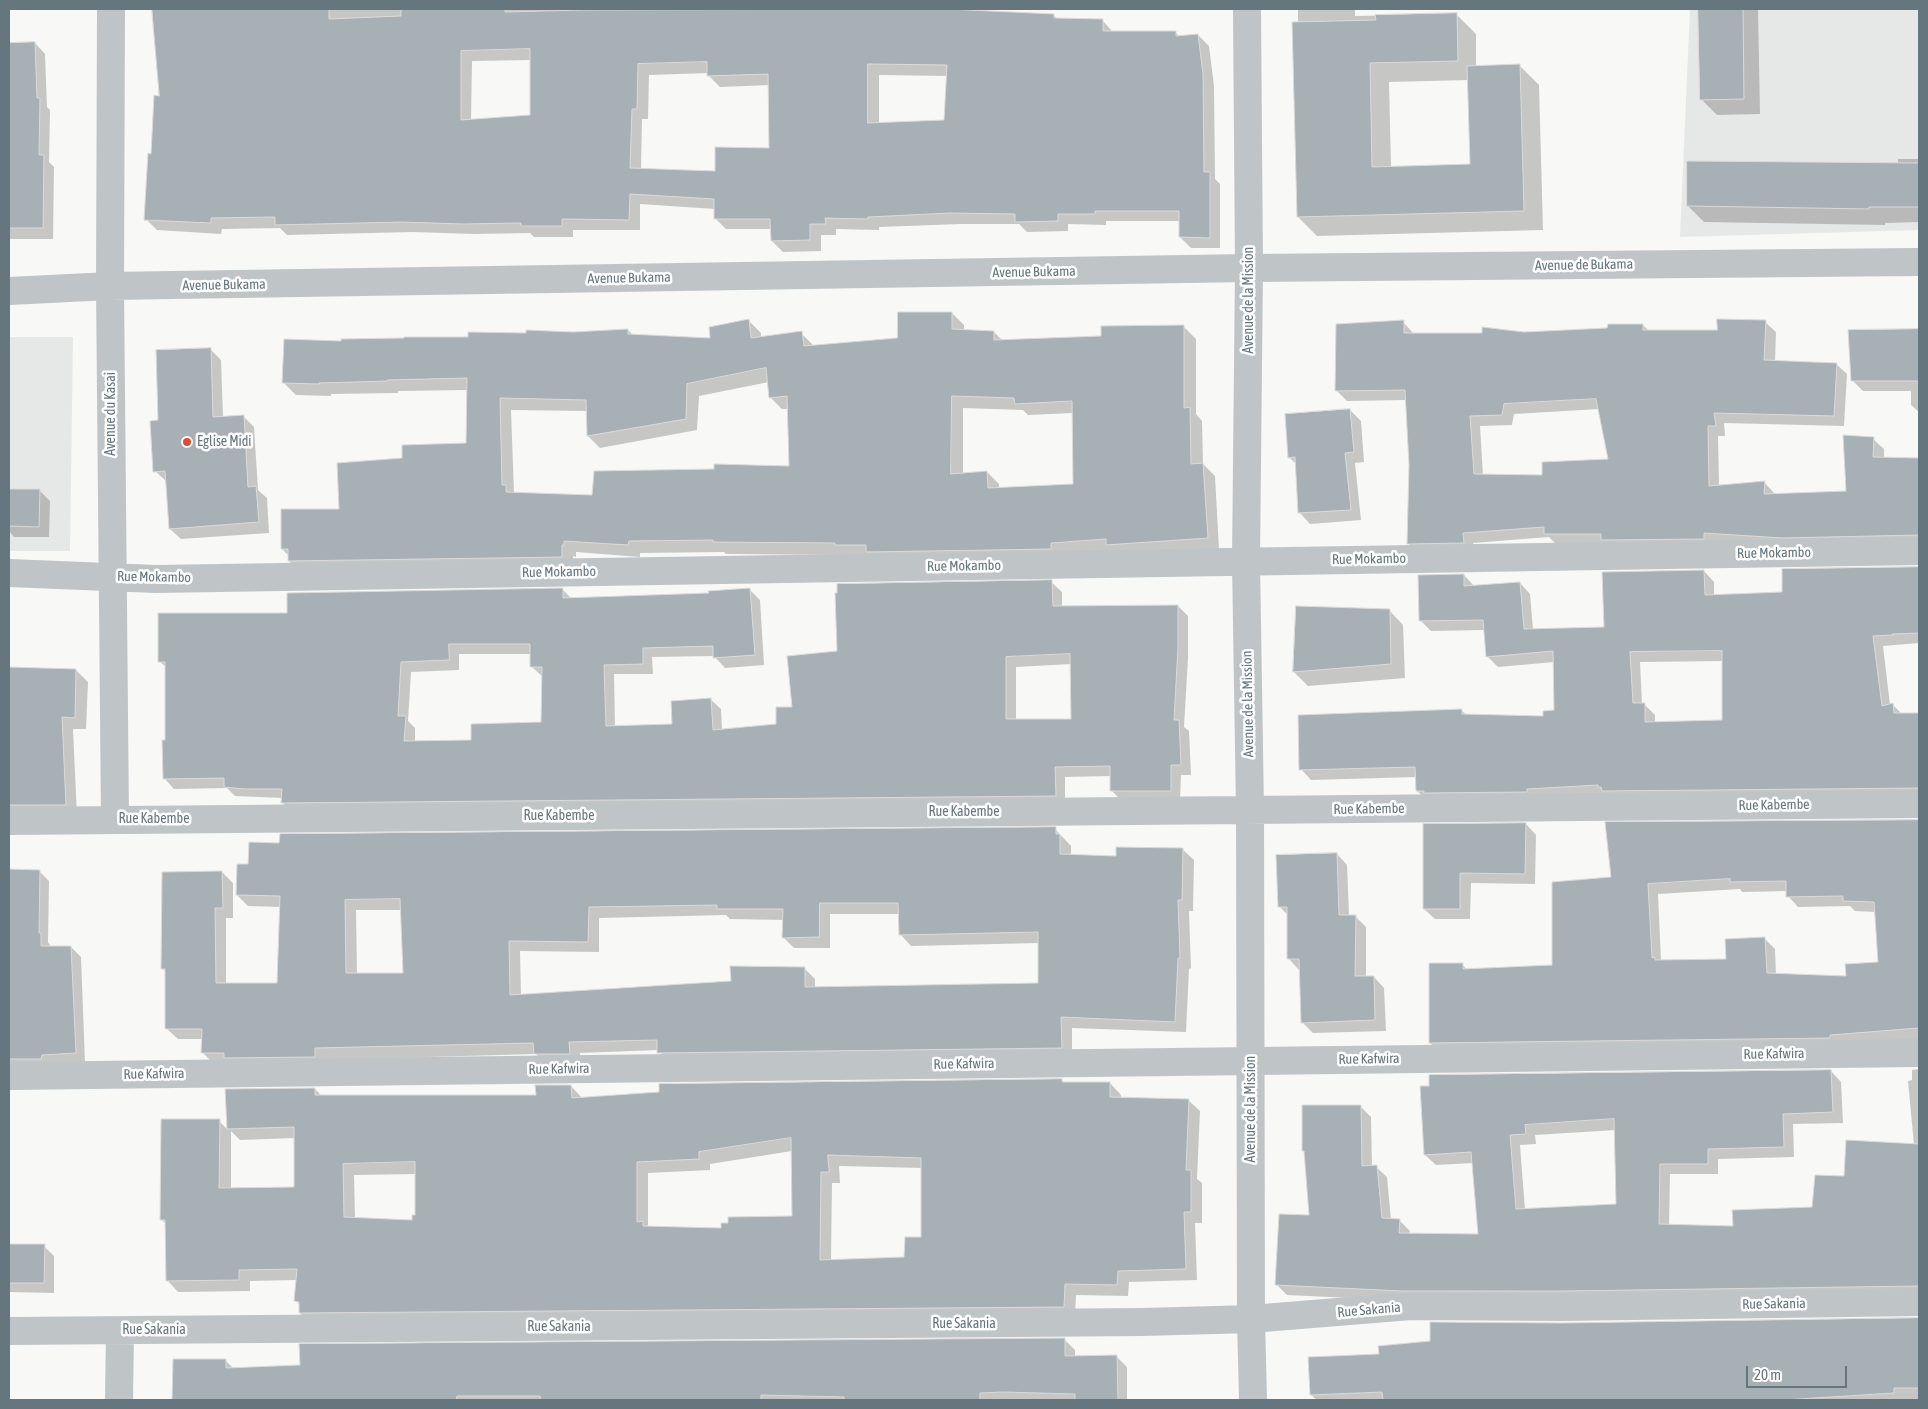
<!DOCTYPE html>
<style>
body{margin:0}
#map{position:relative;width:1928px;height:1409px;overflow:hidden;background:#f8f8f6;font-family:"Asap Condensed",sans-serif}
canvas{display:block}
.frame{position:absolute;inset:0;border:10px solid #65767f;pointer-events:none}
.scale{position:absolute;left:1746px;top:1366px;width:101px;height:22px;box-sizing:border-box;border:2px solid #65767f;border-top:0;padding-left:6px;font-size:15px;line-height:18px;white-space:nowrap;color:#65767f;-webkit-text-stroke:4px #fff;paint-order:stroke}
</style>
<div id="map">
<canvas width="1928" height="1409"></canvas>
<div class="frame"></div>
<div class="scale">20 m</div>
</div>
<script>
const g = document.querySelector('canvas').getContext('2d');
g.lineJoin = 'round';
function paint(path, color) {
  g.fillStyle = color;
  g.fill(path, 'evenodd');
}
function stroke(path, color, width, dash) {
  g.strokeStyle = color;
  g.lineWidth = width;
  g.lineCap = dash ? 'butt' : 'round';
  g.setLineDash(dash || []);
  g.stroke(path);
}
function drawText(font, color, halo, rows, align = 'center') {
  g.font = font + ' "Asap Condensed",sans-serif';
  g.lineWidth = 5;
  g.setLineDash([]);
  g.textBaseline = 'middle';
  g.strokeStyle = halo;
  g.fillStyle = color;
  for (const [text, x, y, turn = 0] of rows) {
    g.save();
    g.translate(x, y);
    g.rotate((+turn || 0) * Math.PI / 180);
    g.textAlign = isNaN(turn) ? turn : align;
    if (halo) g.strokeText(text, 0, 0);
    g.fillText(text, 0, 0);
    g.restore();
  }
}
paint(new Path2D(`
 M1690 9H1919V230L1680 237Z
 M9 337H73L70 551H9Z`), '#e6e8e7');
paint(new Path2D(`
 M180 9H873L1053 15 1058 19 1102 20 1113 32H1175L1180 37 1198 35 1209 46 1214 86 1215 179 1220 184V248H1191L1180 237V221H1106V225L1068 224V231L1027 232 1019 224H961L879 227V230L836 229V235H821V251L783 252 772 241V229H726L715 218V209L640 204V230H573V237H534L530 233 474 234 413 232 287 235 280 228 222 229 221 234 157 230 146 219 160 97 154 11ZM531 60 532 116 471 120 472 61ZM709 73V76L720 87 770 85 771 149 716 172 641 169 642 119H648L649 75ZM879 75 948 76 945 121 879 124Z
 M1298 9H1355V16L1456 14 1476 34V67L1520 66 1539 85 1543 230 1317 236 1298 217ZM1469 80 1471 165 1391 167 1389 82Z
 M1700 9H1758L1760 114 1717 115 1701 99Z
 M35 43 45 54 47 107 50 110 49 162 54 167 53 239H9V44Z
 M1898 159H1919V222L1885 223V225L1704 222 1688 206 1898 164Z
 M952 313 964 325V331L994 332 1003 341 1103 337 1184 327 1196 339V414L1202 421 1203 464 1215 476 1219 549 847 555 726 554 724 552 640 553V557L576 552V557L573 556 574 568 301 573 289 561V556L282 549 341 510 403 459 467 444 468 390 398 391V393L331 394V396L296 395 284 383 342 342 628 330 633 335 711 339 749 321 761 333V338L801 333 814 346 899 339ZM769 382 770 397 782 409H789L791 467 593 496 514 493 511 410 587 411 588 436 600 448 697 430 699 396ZM963 408 1023 410 1028 415 1073 413 1074 485 999 489V484L987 472 963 474Z
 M1403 322 1414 334 1524 333 1608 329 1643 325 1649 331 1718 332 1765 322 1776 332 1775 362 1836 364 1847 374 1844 426 1724 423 1725 436H1718L1719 486 1764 482 1775 494 1847 492 1873 439 1884 449V459L1919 460V546L1556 544 1549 537 1473 543 1474 553 1418 554 1408 543 1410 465 1406 400 1347 401 1336 390ZM1599 409 1610 460 1544 476H1483L1480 426 1512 425 1514 414Z
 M1919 329V412L1911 405V391H1863L1852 380 1849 331Z
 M210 349 221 360 223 417 243 416 254 427 258 490 267 498 269 533 181 539 170 529 167 482 155 471 160 421Z
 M1350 410 1361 421 1364 462 1355 463 1361 520 1310 524 1300 513 1297 465 1289 457Z
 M9 490H39L50 501 49 537H14L9 531Z
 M1919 568V643L1883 646 1890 705H1893L1903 715 1919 714V799L1428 801 1417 791V777L1311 780 1301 769 1462 711 1467 715 1544 717 1555 711 1554 662 1498 667 1487 656 1485 630 1431 631 1420 620 1464 575 1474 586 1520 583 1530 594 1533 630 1605 628 1704 571 1714 582V596L1784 594V570ZM1724 661V721L1655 723V715L1644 704H1642L1640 662Z
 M1051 582 1062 592V607L1178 606 1188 616V658L1184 727 1189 731 1191 775H1181L1180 801 1121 800 1111 790V776L1065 777V806L293 813 282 802 283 798 235 796 227 788 174 789 164 778 166 741 167 668 159 661 288 614 562 589 572 599 710 594 749 589 760 600 764 665 725 668 714 656 652 657 653 674H614L615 727 674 726 710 699 721 709 722 730 777 725 793 708 838 652ZM459 654H531L532 667 543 677 542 723 472 741 415 742V728L408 721 411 672 459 670ZM1071 664 1072 720 1016 721V667Z
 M1389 610 1403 625 1405 678 1308 686 1294 672Z
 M9 669 76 670 88 682 86 729H73L77 816 9 817Z
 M1919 821V1045L1441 1053 1430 1043 1462 964 1467 970 1553 966 1612 878 1606 824ZM1740 889 1742 892 1788 891V896L1798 907 1850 906 1855 911 1876 912 1880 963 1847 977 1776 975 1775 949 1764 938 1727 960 1661 961 1658 894Z
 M1526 824 1536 835 1535 884 1471 883 1470 919H1435L1424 909 1425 825Z
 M1055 829 1071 846V856L1117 858 1182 849 1194 860 1193 911H1189L1191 968 1189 969 1186 1032 1072 1028V1058L670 1063 659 1050 580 1053V1064L546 1065 536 1054 213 1063 202 1052 203 1039H178L166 1028 167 973 162 968 222 872 233 883V918H226V984L278 985 281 907 248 906 237 895ZM356 910H402L405 975 357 974ZM830 914H899L900 934 911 946 1039 943V984L815 988V979L804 968 732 982 521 995 520 951 599 952V918L726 915 730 919 784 920 783 937 794 948H830Z
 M1337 854 1347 865 1349 916H1355L1366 927V977H1374L1384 988 1386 1031 1313 1033 1302 1022 1299 970 1289 959 1288 915 1279 906Z
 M9 870 39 871 49 881 48 942 51 947H71L81 957 85 1063 9 1068Z
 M1919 1069V1297L1414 1301 1287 1295 1277 1285 1311 1216 1305 1152 1303 1150 1360 1106 1371 1117 1372 1167H1376L1387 1177 1391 1220H1399L1410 1231 1409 1234 1480 1236 1473 1163 1436 1165 1425 1155 1421 1087 1831 1071 1841 1082 1843 1123 1793 1124 1794 1157 1718 1159V1174H1670L1669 1226 1734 1228 1813 1209 1845 1177 1914 1145 1908 1081 1912 1080V1070ZM1616 1130 1617 1205 1525 1210 1520 1145 1536 1144 1535 1135Z
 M1062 1080 1065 1083H1110L1121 1095V1098L1188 1100 1200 1111 1197 1179 1202 1183V1223H1195L1197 1280 1129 1282 1128 1296 1076 1295 1075 1318 312 1324 300 1313V1305L296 1301 297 1280 250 1281V1291L178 1292 167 1280 166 1224 162 1220 219 1121 228 1130 227 1090 315 1089 322 1096H537L571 1086 582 1098ZM231 1131 240 1140 295 1138 296 1189H231ZM792 1151 794 1217 723 1230 648 1228V1173L710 1170V1164ZM839 1166 922 1168V1238L906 1258 831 1261 832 1183H840ZM416 1174V1217L413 1221 355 1219 354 1175Z
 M9 1245 44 1246 54 1256V1293L9 1292Z
 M1919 1319V1400H1317L1311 1395 1380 1355 1431 1342 1562 1324Z
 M1065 1340 1075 1350V1357H1117L1127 1367V1400H173L174 1360 226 1361 234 1369Z`), '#0003');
const building = new Path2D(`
 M152 9H329V19L401 16V9H505V12L582 10 948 9 1054 14V18L1103 19V31H1176V36L1198 34 1203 74 1204 172H1210V238L1179 237V211H1095V214H1058V221L1015 222V214L950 213 868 217V219L825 218 826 224H810V240L771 241 770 219H714V199L630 194 629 220 562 219V226H521V223L463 224 402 222 275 225V217L211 218V223L144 220 148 153 151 154 154 95 159 96ZM530 49V115L461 120V51ZM707 62V76L768 74 769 148 715 147V171L630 168 632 109H637L638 64ZM868 64 947 65 944 120 868 123Z
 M1698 9H1743L1744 99 1700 100Z
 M1457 13 1458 61 1370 63 1372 167 1470 164 1467 66 1520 64 1524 211 1297 217 1292 22 1376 20 1375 15Z
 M35 42 37 98H40L39 155H44L43 228H9V43Z
 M1687 161 1919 163V207H1869V209L1687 206Z
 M898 312H952V329L994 331V340L1101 336V326L1184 325V408L1190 407 1191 464 1203 463 1208 538 1106 545V539L1051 543V549L866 552V545H835V543L713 542V540L629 541 628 545 564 541V545H562V557L288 561V549H281V509H339L337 463 402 458V445L466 443 467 378 387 380V381L319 383V384L282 383 284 339 341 341V339L404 338V337H468V332L526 333V330L573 332 628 329V334L710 338 709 327 749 319 751 338 802 331 804 346 897 338ZM766 368 769 398 787 396 789 466 714 464V469L594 471 592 495 506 492V485H502L500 398 586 400 587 436 686 419 687 384ZM952 396 1014 398 1015 404 1072 401 1073 484 988 488 987 471 951 474Z
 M1717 319 1766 320 1764 360 1837 363 1834 416 1714 413 1716 426H1708L1709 486 1765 481 1764 494 1846 491 1843 435 1874 437 1873 457 1919 458V535L1782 538 1704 533V539L1601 540V534H1544V527L1463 533 1464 543 1407 544 1409 465 1405 390 1335 391 1336 324 1404 320V333H1482V327L1524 332 1607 328 1608 324H1643V330H1717ZM1596 399 1608 459 1542 462V475L1474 474 1470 416 1502 415 1504 404Z
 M1919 329V381H1851L1848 330Z
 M211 348 213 417 244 415 248 487 256 486 259 522 169 529 165 471 153 472 150 421 158 420 156 350Z
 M1350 409 1354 452 1345 453 1351 510 1298 513 1295 457 1288 458 1285 414Z
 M9 489H40L39 527 9 526Z
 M1919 567V633L1892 634 1893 635 1873 636 1882 706 1893 703 1894 713H1919V788L1602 791 1601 787H1598V785L1527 789V792L1424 793V791H1416L1415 767 1299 770 1298 715 1462 709V714L1543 716V711L1554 710 1553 651 1486 657 1483 620 1419 621 1418 575 1464 574V586L1520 582 1524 629 1604 627 1602 572 1704 570 1705 595 1782 592V569ZM1722 651V720L1645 722V703H1633L1630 652Z
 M1052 580 1053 606 1178 605V647L1174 720H1179L1181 765H1171V791H1110V766L1055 767 1056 796 281 803 282 789H245L224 787V778L163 779 162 740H165V662H158V613H287V593L563 588V598L709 593 708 591 750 588 755 655 713 658V646L643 648V664L604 665 606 726 672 724 671 701 711 698 713 730 776 724V707H792L787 656 837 651 835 593H837V584ZM449 644H530V667H542L541 722 471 724V740L404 741 406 716H398L401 662 449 660ZM1070 654 1071 719H1006V657Z
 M1296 606 1390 609 1391 664 1293 672Z
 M9 667 76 669 75 718 62 717 66 805H9Z
 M1919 820V1028L1830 1035V1038L1429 1043V963H1463V969L1552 965V882L1611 877 1605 822ZM1730 879V882L1786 881V897L1843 896V901L1874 902 1878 962 1845 964 1846 976 1767 973 1765 937 1725 939 1726 959 1655 960V957L1652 958 1648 884Z
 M1526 823 1525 874 1460 873V909H1423V824Z
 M1056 827V834H1060V854L1116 856V847L1183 848 1182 900H1178L1180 958H1178L1175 1022 1061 1017 1062 1048 657 1053V1040L569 1042 570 1054H534L533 1043 315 1048V1057L224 1058V1053H201L202 1029H165V969H161L162 872 222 871 223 908H215L216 983H277L280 896 236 895 237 864H248L249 842 279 843 280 834ZM400 899 403 973H346L345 900ZM820 903H898L899 935 1038 932V983L805 987V967L730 966 731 981 510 995 509 941 588 942 589 907 717 905V909H783L782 938 819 937Z
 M1337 853 1339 915H1356L1355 976H1374L1375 1020 1301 1023 1299 959H1287V907H1278L1276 855Z
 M9 869 40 870 39 933H41V946H71L76 1053 42 1055 41 1059H9Z
 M1831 1070 1833 1112 1783 1114 1784 1147 1708 1149V1164H1660L1659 1224 1733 1226 1732 1210 1812 1207 1815 1175 1844 1176 1846 1140 1919 1144V1286L1562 1291H1403L1275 1285 1279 1214 1309 1215 1304 1151H1302V1105H1361L1362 1166 1377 1165 1382 1218 1400 1219 1399 1233 1478 1234 1471 1152 1424 1155 1420 1086H1429V1075ZM1614 1119 1616 1204 1516 1209 1510 1135 1526 1134 1525 1125Z
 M1062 1079V1082H1110V1097L1189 1099 1186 1170H1191V1212H1184L1186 1269 1118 1271 1117 1285 1065 1284 1064 1307 299 1313V1302L294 1301 297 1269 239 1270V1280L166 1281 165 1220H160L161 1119H220L219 1188 294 1187V1127L227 1129 225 1089 315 1088V1095H536L535 1085H571L572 1098 659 1092V1084ZM791 1138 792 1216 728 1217V1223H721V1228L643 1226V1221L637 1222V1162L699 1159V1152ZM828 1155 921 1158V1237H905L904 1257 820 1260 821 1172H829ZM415 1162V1215H412V1220L344 1217 343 1164Z
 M9 1244H45L44 1283H9Z
 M1919 1318V1388H1894V1393L1783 1400H1383L1382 1392 1310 1395 1308 1357 1379 1354 1378 1346 1430 1341V1322L1562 1323Z
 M1064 1338H1065V1356L1117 1355 1118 1400H1075V1394L1003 1392 980 1393V1400H844V1397L761 1395V1400H541L540 1396H457L456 1400H172L173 1359H226V1368L300 1365 299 1344Z`);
paint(building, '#a7b0b5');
stroke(building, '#dadad8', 1);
stroke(new Path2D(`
 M111 9 110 286 115 820
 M1247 9 1249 268 1246 561 1250 810 1251 1319 1253 1400
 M9 291 110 286 1249 268 1919 262
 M9 573 156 579 1919 551
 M9 821 1919 804
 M9 1076 1919 1053
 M9 1331 1143 1322 1251 1319 1411 1306 1562 1307 1919 1302
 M119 1400 120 1331`), '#bfc4c7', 28);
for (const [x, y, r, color] of [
 [187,442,5,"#dc4b32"]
]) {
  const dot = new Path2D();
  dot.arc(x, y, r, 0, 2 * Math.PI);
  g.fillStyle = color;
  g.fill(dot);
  stroke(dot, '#fff', 2);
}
drawText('14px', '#65767f', '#fff', [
 ["Avenue de Bukama",1584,265,-1],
 ["Avenue Bukama",1034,272,-1],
 ["Avenue Bukama",629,278,-1],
 ["Avenue Bukama",224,285,-1],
 ["Avenue de la Mission",1249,300,-90],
 ["Avenue du Kasai",111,414,-90],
 ["Rue Mokambo",1774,553,-1],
 ["Rue Mokambo",1369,559,-1],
 ["Rue Mokambo",964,566,-1],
 ["Rue Mokambo",559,572,-1],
 ["Rue Mokambo",154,577,1],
 ["Avenue de la Mission",1248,704,-91],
 ["Rue Kabembe",1774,805,-1],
 ["Rue Kabembe",1369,809,-1],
 ["Rue Kabembe",964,812],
 ["Rue Kabembe",559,816],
 ["Rue Kabembe",154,819],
 ["Rue Kafwira",1774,1054,-1],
 ["Rue Kafwira",1369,1059,-1],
 ["Rue Kafwira",964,1064,-1],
 ["Rue Kafwira",559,1069,-1],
 ["Rue Kafwira",154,1074,-1],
 ["Avenue de la Mission",1251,1109,-90],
 ["Rue Sakania",1774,1304,-1],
 ["Rue Sakania",1369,1310,-5],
 ["Rue Sakania",964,1324],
 ["Rue Sakania",559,1327],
 ["Rue Sakania",154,1330]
]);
drawText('14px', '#65767f', '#fff', [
 ["Eglise Midi",197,442]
], 'left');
</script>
